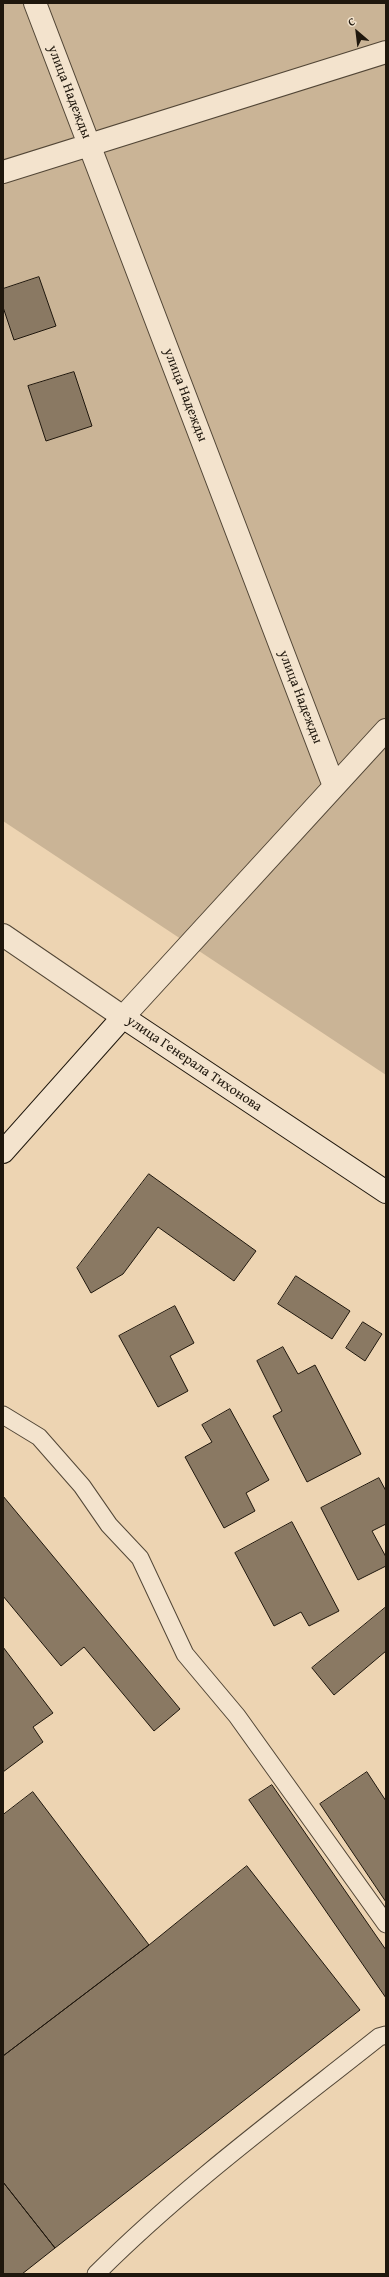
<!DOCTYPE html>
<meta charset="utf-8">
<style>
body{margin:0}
#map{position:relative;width:389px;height:2277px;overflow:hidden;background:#edd4b2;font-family:"Gentium Book Plus",serif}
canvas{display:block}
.frame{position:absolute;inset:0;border:4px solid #1f170d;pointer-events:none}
.north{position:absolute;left:337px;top:12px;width:40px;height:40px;-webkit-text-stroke:3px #f3e3cd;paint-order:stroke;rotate:332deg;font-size:11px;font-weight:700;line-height:16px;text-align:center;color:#1f170d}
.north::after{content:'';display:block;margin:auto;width:14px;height:18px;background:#1f170d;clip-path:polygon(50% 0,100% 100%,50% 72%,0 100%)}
</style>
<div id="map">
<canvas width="389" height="2277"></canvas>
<div class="frame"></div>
<div class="north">С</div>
</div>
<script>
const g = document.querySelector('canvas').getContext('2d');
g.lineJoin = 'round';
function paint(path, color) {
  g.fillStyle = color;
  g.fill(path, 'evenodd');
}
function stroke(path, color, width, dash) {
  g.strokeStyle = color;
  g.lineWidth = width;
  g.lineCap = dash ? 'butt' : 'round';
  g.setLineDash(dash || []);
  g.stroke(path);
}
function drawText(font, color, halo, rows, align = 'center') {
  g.font = font + ' "Gentium Book Plus",serif';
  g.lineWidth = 3;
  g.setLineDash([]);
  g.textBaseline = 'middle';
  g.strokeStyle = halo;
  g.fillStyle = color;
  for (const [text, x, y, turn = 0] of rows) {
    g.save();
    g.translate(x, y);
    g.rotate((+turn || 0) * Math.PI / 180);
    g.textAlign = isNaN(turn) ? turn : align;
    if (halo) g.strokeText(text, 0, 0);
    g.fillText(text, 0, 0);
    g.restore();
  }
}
paint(new Path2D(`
 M3 3H386V1075L3 821Z`), '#cab496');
const building = new Path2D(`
 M39 277 56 326 14 340 3 307V289Z
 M74 372 92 426 46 441 28 386Z
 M149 1174 256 1251 234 1281 158 1227 123 1274 91 1293 77 1268Z
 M296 1276 350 1311 332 1339 278 1304Z
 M175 1306 194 1343 170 1356 188 1391 158 1407 119 1336Z
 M363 1322 382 1334 365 1361 346 1348Z
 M283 1347 298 1374 315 1365 361 1454 307 1482 273 1416 282 1411 257 1361Z
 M230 1409 269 1480 246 1493 255 1511 224 1528 185 1457 212 1442 202 1425Z
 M379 1478 386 1491V1524L372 1531 386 1557V1566L358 1580 321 1508Z
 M3 1496 180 1709 154 1731 84 1647 61 1666 3 1596Z
 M292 1522 339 1611 309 1626 301 1612 274 1626 235 1553Z
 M386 1607V1651L334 1695 312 1668Z
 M3 1647 53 1713 33 1727 43 1742 3 1772Z
 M367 1772 386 1801V1902L320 1804Z
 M272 1785 386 1950V1998L249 1800Z
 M33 1792 149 1945 3 2056V1815Z
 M247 1866 360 2010 55 2248 3 2182V2056L149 1945Z
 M3 2182 55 2248 22 2274H3Z`);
paint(building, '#8a7963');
stroke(building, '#1f170d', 1);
const lane = new Path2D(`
 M3 1415 39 1437 82 1486 109 1525 140 1558 185 1654 237 1716 386 1924
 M96 2274C183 2187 282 2114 379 2037L386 2035`);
const street = new Path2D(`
 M35 3 334 786
 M3 172 386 52
 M3 935 123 1017 386 730`);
const secondary = new Path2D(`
 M3 1152 123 1017 386 1192`);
stroke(lane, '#524636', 19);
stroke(street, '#524636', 24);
stroke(secondary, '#1f170d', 24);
stroke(lane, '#f3e3cd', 17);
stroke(street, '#f3e3cd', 22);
stroke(secondary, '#f3e3cd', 22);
drawText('14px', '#1f170d', '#f3e3cd', [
 ["улица Надежды",69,92,69],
 ["улица Надежды",185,395,69],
 ["улица Надежды",300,697,69],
 ["улица Генерала Тихонова",194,1064,34]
]);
</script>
